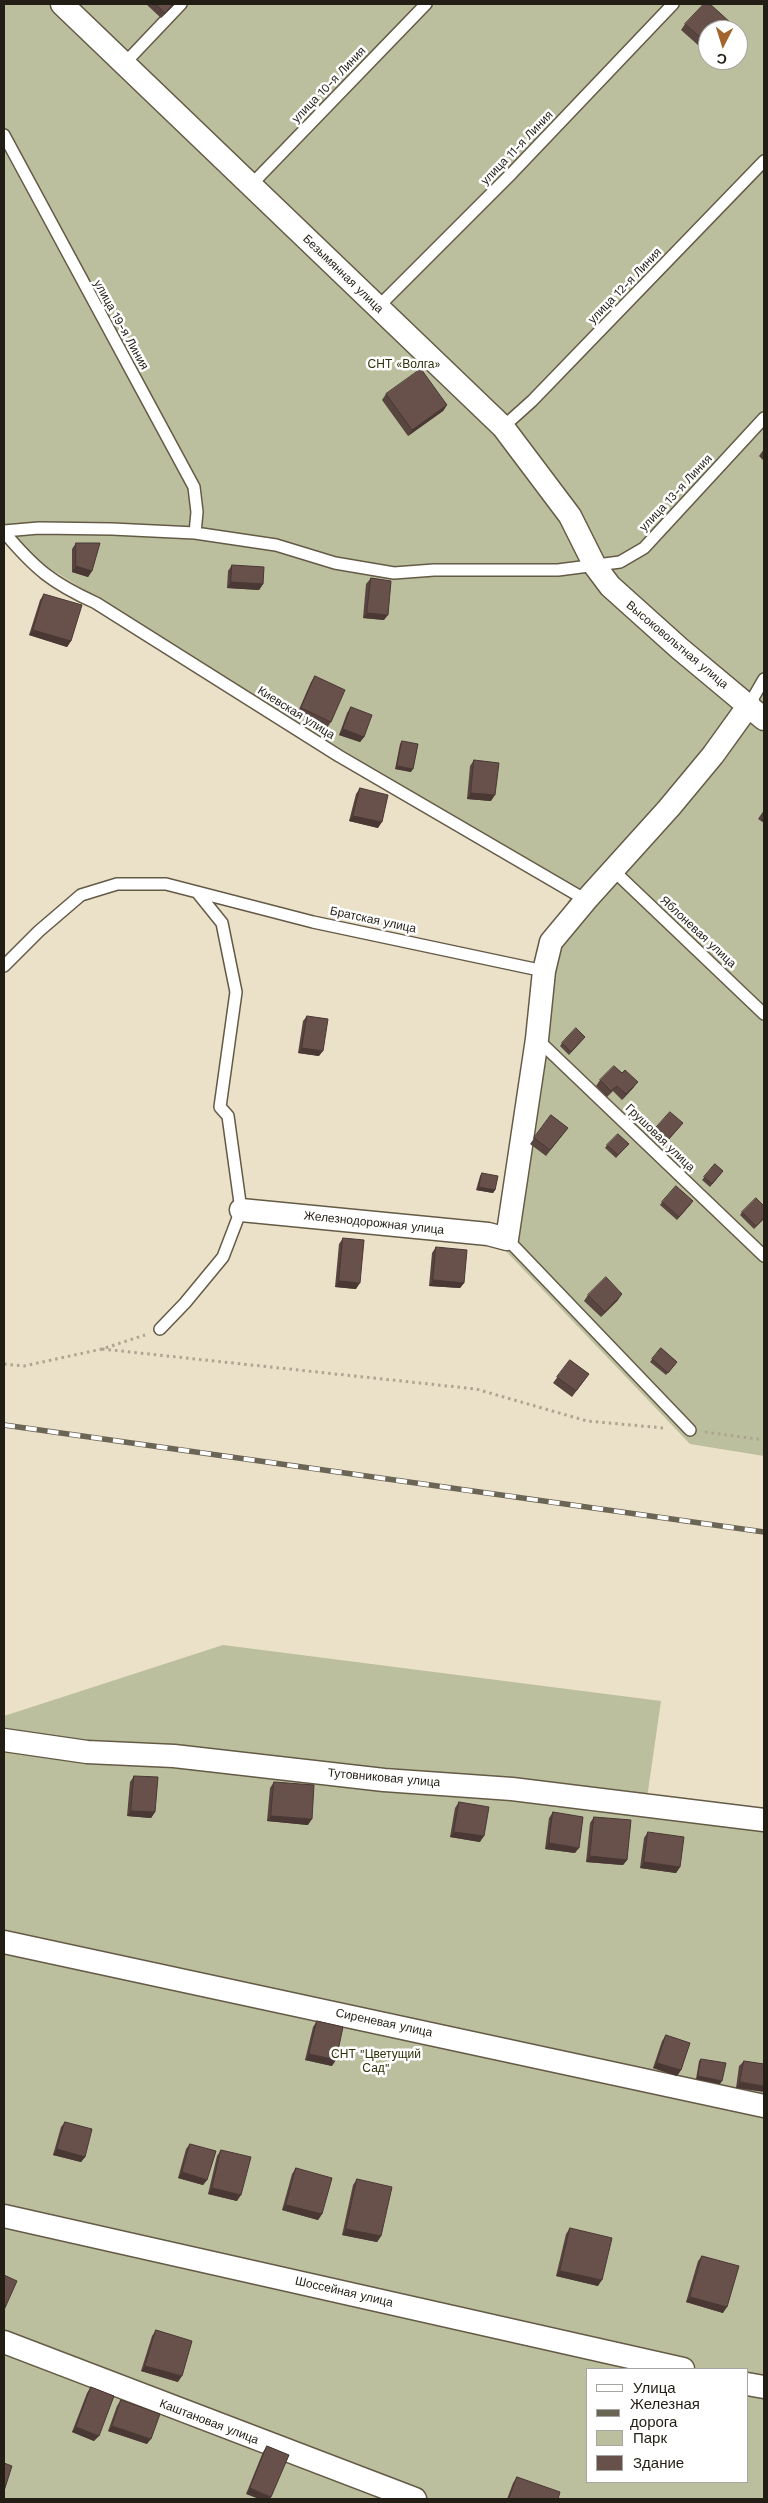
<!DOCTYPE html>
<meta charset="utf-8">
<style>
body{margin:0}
#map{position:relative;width:768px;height:2503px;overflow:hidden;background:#ebe0c8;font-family:"Work Sans",sans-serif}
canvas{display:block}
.frame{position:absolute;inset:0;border:5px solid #221e15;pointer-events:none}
.legend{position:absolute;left:586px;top:2368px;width:162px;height:115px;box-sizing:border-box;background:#fff;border:1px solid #a7a5a1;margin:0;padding:6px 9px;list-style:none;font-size:15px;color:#221e15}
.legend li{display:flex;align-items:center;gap:10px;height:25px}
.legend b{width:25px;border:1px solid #a7a5a1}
.north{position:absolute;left:698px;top:20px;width:50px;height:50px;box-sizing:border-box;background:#fff;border:1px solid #a7a5a1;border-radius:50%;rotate:185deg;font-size:14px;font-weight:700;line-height:20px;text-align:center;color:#221e15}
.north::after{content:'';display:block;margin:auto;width:18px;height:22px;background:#a3652b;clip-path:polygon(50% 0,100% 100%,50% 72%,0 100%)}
</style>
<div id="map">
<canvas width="768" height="2503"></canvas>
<div class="frame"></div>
<ul class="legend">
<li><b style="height:6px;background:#fff"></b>Улица</li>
<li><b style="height:6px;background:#6b6556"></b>Железная дорога</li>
<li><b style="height:14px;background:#bcbf9e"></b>Парк</li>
<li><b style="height:14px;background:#68504b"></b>Здание</li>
</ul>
<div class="north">С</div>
</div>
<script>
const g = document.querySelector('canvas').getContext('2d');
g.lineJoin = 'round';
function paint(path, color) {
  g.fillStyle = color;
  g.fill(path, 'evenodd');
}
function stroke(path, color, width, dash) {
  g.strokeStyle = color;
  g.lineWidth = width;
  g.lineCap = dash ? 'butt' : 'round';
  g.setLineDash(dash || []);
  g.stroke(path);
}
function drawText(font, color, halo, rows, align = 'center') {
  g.font = font + ' "Work Sans",sans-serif';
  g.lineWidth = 5;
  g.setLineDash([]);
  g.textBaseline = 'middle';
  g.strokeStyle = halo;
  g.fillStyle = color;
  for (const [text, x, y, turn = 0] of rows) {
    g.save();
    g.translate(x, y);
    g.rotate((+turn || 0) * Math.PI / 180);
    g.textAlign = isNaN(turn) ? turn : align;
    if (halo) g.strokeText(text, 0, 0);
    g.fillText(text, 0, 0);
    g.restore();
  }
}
paint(new Path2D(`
 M4 4H764V1456L690 1444 499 1244 538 952 573 893 4 540ZM708 30H738V60H708Z
 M223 1645 661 1701 646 1805 764 1818V2499H4V1716ZM587 2369H747V2482H587Z`), '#bcbf9e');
const service = new Path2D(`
 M124 64 181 4
 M4 135 194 487 197 512 195 533
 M251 185 426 4
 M377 308 512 173 673 4
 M503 427 532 401 764 161
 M4 531 39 528 112 529 195 533 276 545 335 563 394 573 434 570H558L620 562 644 548 764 418
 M4 532C35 569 52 583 96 603L339 756 586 900
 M749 705 764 679
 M614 871 764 1014
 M197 892 313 922 544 971
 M4 966 39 931 81 895 117 884H166L197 892 222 923 236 992 220 1107 228 1116 241 1210 223 1257 185 1303 160 1329
 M537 1039 764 1256
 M507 1239 690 1430`);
const minor = new Path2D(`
 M62 4 503 427 570 516 595 566 610 586 679 648 764 719
 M241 1210 488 1234 507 1239 537 1039 544 971 551 942 586 900 669 808 713 755 749 705
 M4 1740 87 1752 174 1756 384 1780 512 1789 764 1820
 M4 1942 764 2106
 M4 2216 683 2369
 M4 2342 415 2499
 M747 2384 764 2387`);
stroke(service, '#645a46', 14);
stroke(minor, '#645a46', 25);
stroke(new Path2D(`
 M102 1349 476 1389 587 1421 664 1428
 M4 1364 24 1366 102 1349 145 1335
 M705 1432 764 1440`), '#ada491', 3, [2.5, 4]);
stroke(service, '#fff', 11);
stroke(minor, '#fff', 22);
const rail = new Path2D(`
 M4 1425 764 1532`);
stroke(rail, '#6b6556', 5.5);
stroke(rail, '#fff', 4, [11]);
paint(new Path2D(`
 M146 4H175L161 18Z
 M685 24 708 30V52L707 53 681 30Z
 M386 394 447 405 443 411 408 436 382 400Z
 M764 449V461L759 456Z
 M76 543 92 571 88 577 72 572V549Z
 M232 565 263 584 259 590 227 588 228 571Z
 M371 578 384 620 363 618 366 584Z
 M44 594 71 641 67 647 29 635 40 600Z
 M315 676 331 722 327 728 297 714 311 682Z
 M351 707 364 737 360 742 339 735 347 713Z
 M402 741 411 772 395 769 400 744Z
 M474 760 491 801 467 799 470 766Z
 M360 788 378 828 349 821 356 794Z
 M764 810V823L758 819Z
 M307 1016 319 1056 298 1053 303 1021Z
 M585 1037 569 1055 560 1046 562 1043Z
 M600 1080 634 1087 622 1100 613 1091 607 1097 596 1086Z
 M551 1115 568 1128 546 1156 530 1144Z
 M683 1123 665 1144 652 1133 654 1130Z
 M607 1145 626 1147 616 1158 605 1148Z
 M715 1164 723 1171 710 1187 702 1180Z
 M482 1173 495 1190 493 1193 476 1190 480 1176Z
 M662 1202 691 1204 677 1220 660 1205Z
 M764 1206V1219L754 1229 740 1215 742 1212Z
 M343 1238 356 1289 335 1287 339 1244Z
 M436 1247 464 1283 460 1288 429 1286 432 1253Z
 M588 1295 618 1300 601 1317 584 1301Z
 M661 1348 677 1362 666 1375 650 1362Z
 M570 1360 589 1374 572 1397 553 1383Z
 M134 1776 155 1812 151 1818 127 1816 130 1782Z
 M274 1782 308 1825 267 1821 270 1788Z
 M459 1802 480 1842 450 1837 455 1808Z
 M553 1812 575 1853 545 1849 549 1818Z
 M594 1817 627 1860 623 1865 586 1862 590 1823Z
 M648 1832 680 1867 676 1873 640 1868 644 1838Z
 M317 2021 332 2066 305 2060 313 2027Z
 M666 2035 681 2070 677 2076 653 2068 662 2041Z
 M701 2059 720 2084 696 2079 699 2061Z
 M744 2061 764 2064 736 2088 739 2066Z
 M65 2122 85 2157 81 2162 53 2155 61 2127Z
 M190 2144 207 2180 203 2185 178 2178 186 2149Z
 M221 2150 237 2201 208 2194 217 2156Z
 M296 2168 322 2214 318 2220 282 2210 292 2174Z
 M357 2179 381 2236 377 2242 342 2235 353 2185Z
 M570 2228 598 2286 556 2276 566 2234Z
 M702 2256 723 2313 686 2302 698 2261Z
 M156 2330 178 2382 141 2371 152 2336Z
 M91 2387 94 2441 72 2432 87 2393Z
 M121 2400 147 2444 108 2431 117 2406Z
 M267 2446 289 2455 246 2494 263 2452Z
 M517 2477 558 2499H507L513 2483Z`), '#594540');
paint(new Path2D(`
 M173 4H175L161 18 165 13Z
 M447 405 443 411 408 436 412 430Z
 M76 566 92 571 88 577 72 572Z
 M231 582 263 584 259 590 227 588Z
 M367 613 388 615 384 620 363 618Z
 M33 630 71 641 67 647 29 635Z
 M343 729 364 737 360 742 339 735Z
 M397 766 413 769 411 772 395 769Z
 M471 793 495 795 491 801 467 799Z
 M353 816 382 822 378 828 349 821Z
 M302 1048 323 1051 319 1056 298 1053Z
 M638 1082 634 1087 622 1100 626 1094Z
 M479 1187 495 1190 493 1193 476 1190Z
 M433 1280 464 1283 460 1288 429 1286Z
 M339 1281 360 1283 356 1289 335 1287Z
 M622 1294 618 1300 601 1317 605 1312Z
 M131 1811 155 1812 151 1818 127 1816Z
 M271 1816 312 1819 308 1825 267 1821Z
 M454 1832 484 1836 480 1842 450 1837Z
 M549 1843 579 1848 575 1853 545 1849Z
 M590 1856 627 1860 623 1865 586 1862Z
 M644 1862 680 1867 676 1873 640 1868Z
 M309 2054 336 2060 332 2066 305 2060Z
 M657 2063 681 2070 677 2076 653 2068Z
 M698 2076 722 2081 720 2084 696 2079Z
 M740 2082 764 2086V2092L736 2088Z
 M57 2149 85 2157 81 2162 53 2155Z
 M182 2172 207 2180 203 2185 178 2178Z
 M212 2188 241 2195 237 2201 208 2194Z
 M286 2205 322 2214 318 2220 282 2210Z
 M346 2229 381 2236 377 2242 342 2235Z
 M560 2271 602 2280 598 2286 556 2276Z
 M690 2297 727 2307 723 2313 686 2302Z
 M145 2366 182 2376 178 2382 141 2371Z
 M112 2426 151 2439 147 2444 108 2431Z
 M76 2427 99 2436 94 2441 72 2432Z
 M250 2488 271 2497 270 2499H259L246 2494Z`), '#493834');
const building = new Path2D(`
 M156 4H173L165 13Z
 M704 4H710L732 24 727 30H708V44L685 24Z
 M421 369 447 405 412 430 386 394Z
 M76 543H100L92 571 76 566Z
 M232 565 264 567 263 584 231 582Z
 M371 578 391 581 388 615 367 613Z
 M44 594 82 605 71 641 33 630Z
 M315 676 345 690 331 722 301 708Z
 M351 707 372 715 364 737 343 729Z
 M402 741 418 744 413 769 397 766Z
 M474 760 499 763 495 795 471 793Z
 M360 788 388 795 382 822 353 816Z
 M307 1016 328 1019 323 1051 302 1048Z
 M576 1028 585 1037 571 1052 562 1043Z
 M614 1066 622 1073 625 1070 638 1082 626 1094 617 1086 611 1091 600 1080Z
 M670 1112 683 1123 667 1141 654 1130Z
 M551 1115 568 1128 550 1150 534 1138Z
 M618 1134 629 1144 618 1155 607 1145Z
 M715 1164 723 1171 712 1184 704 1177Z
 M482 1173 498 1176 495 1190 479 1187Z
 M676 1186 693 1201 679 1217 662 1202Z
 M756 1198 764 1206V1218L756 1226 742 1212Z
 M343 1238 364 1240 360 1283 339 1281Z
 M436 1247 467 1250 464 1283 433 1280Z
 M606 1277 622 1294 605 1312 588 1295Z
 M661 1348 677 1362 668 1373 652 1359Z
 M570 1360 589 1374 576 1391 557 1377Z
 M134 1776 158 1777 155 1812 131 1811Z
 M274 1782 314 1785 312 1819 271 1816Z
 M459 1802 489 1807 484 1836 454 1832Z
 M553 1812 583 1817 579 1848 549 1843Z
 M594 1817 631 1820 627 1860 590 1856Z
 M648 1832 684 1837 680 1867 644 1862Z
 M317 2021 343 2027 336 2060 309 2054Z
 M666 2035 690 2043 681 2070 657 2063Z
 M701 2059 726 2063 722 2081 698 2076Z
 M744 2061 764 2064V2086L740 2082Z
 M65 2122 92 2129 85 2157 57 2149Z
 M190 2144 216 2151 207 2180 182 2172Z
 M221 2150 251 2157 241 2195 212 2188Z
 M296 2168 332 2178 322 2214 286 2205Z
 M357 2179 392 2187 381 2236 346 2229Z
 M570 2228 612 2238 602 2280 560 2271Z
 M702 2256 739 2266 727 2307 690 2297Z
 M4 2275 17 2281 4 2310Z
 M156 2330 192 2341 182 2376 145 2366Z
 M91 2387 114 2396 99 2436 76 2427Z
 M121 2400 160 2414 151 2439 112 2426Z
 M267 2446 289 2455 271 2497 250 2488Z
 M4 2463 12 2466 4 2491Z
 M517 2477 560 2492 558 2499H509Z`);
paint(building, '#68504b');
stroke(building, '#493834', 1);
drawText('12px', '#221e15', '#fff', [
 ["улица 10-я Линия",329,85,-46],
 ["улица 11-я Линия",517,148,-46],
 ["Безымянная улица",343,274,44],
 ["улица 12-я Линия",625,286,-46],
 ["улица 19-я Линия",121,325,61],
 ["улица 13-я Линия",676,493,-47],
 ["Высоковольтная улица",677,645,40],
 ["Киевская улица",296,713,32],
 ["Братская улица",373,920,12],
 ["Яблоневая улица",698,932,43],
 ["Грушовая улица",660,1138,44],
 ["Железнодорожная улица",374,1223,6],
 ["Тутовниковая улица",384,1778,5],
 ["Сиреневая улица",384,2023,12],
 ["Шоссейная улица",344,2292,13],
 ["Каштановая улица",209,2422,21]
]);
drawText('12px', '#303107', '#fff', [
 ["СНТ «Волга»",404,364],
 ["СНТ \"Цветущий",376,2054],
 ["Сад\"",376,2068]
]);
</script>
